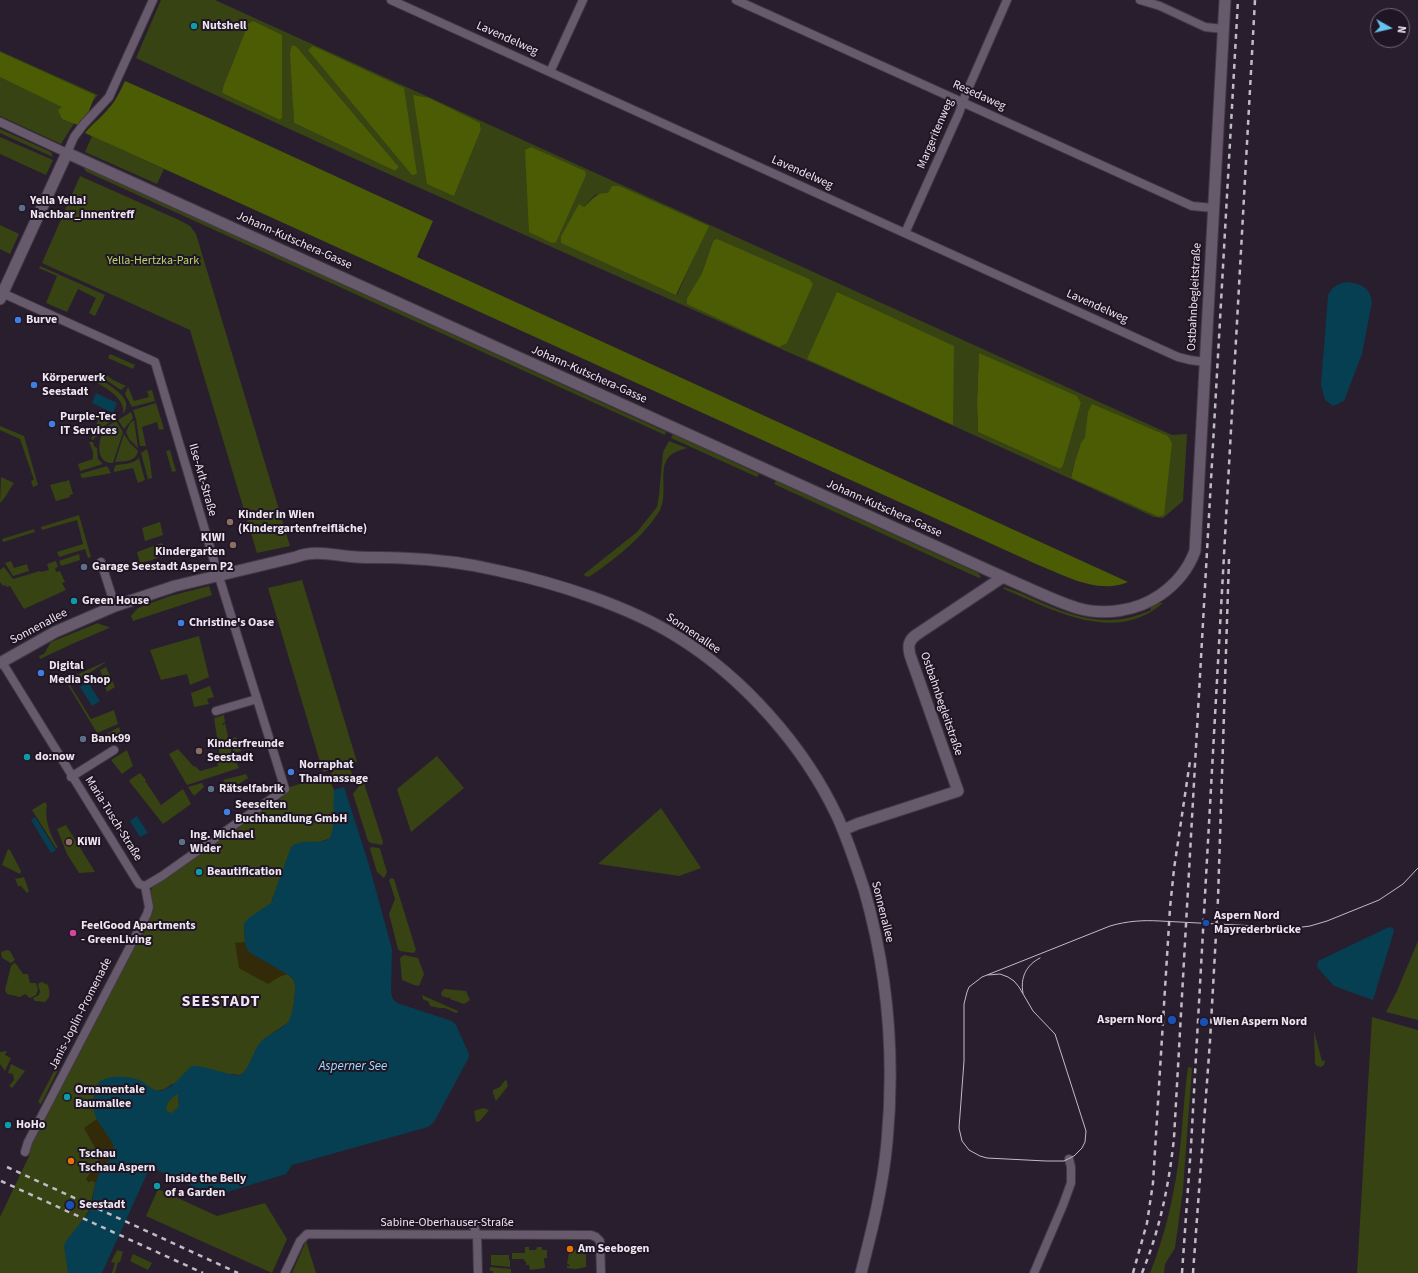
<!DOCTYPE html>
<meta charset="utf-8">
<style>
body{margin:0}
#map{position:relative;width:1418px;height:1273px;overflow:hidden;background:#291e2e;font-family:"Source Sans 3",sans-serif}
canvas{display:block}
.north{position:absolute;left:1370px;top:8px;width:40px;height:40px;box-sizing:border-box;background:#201524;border:1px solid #726976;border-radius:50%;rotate:98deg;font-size:11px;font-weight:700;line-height:16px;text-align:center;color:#ede6f0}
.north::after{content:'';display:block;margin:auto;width:14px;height:18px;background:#66c4ef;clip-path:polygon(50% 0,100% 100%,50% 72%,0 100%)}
</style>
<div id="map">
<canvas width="1418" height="1273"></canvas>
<div class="north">N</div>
</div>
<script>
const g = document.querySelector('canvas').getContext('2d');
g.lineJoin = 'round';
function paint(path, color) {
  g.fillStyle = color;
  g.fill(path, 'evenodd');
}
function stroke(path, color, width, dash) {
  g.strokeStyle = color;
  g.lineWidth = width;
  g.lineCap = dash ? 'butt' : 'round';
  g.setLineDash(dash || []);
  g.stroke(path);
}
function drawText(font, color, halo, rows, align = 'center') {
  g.font = font + ' "Source Sans 3",sans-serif';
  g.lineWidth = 4;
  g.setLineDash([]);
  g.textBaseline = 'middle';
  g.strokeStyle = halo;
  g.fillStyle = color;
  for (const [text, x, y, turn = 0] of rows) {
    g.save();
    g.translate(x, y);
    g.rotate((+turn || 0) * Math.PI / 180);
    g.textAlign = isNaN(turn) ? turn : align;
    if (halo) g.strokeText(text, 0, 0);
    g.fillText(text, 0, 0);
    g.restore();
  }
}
paint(new Path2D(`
 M161 0H215L1172 435 1187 434 1183 501 1163 518 1154 517C816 361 473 216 136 58ZM248 24 282 36V118L280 120 222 93 223 87ZM292 45 296 46 399 167 395 171 294 123ZM480 123 481 130 454 196ZM608 193 708 226 677 295 562 243 561 236 579 205 584 207 595 195ZM713 241 779 347 687 298 702 273ZM979 353 1081 403 1063 466 1060 469 978 432 977 402ZM1085 437 1164 515 1159 517 1071 478C1074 463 1078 449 1085 437Z
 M0 51 98 95 73 125 61 144 0 116Z
 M0 129 51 152 53 157 0 133Z
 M92 136 164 169 157 184 85 152Z
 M0 137 53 160 46 175 0 154Z
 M85 167 666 432 665 435 87 172 84 169Z
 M80 176 179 220 190 226 196 234 290 546 257 553 190 330 42 263Z
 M0 225 19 234 10 254 0 249Z
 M40 266 105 295 95 316 89 313 96 298 78 289 67 312 46 303 57 276 39 268Z
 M110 354 135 365 133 369 108 358Z
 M102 372 113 380 126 386 121 390 100 376Z
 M98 378C108 385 136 398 123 414 126 399 107 389 96 382Z
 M128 387 134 401 149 397 147 391 152 390 155 401 132 407 125 394Z
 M156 403 164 429 159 430 157 422 142 427 146 446H140L136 419 133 410Z
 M100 412 115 418 103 427 98 436 95 437 94 440 91 439 96 427Z
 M131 412 133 418 124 429 118 420Z
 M134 420 138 448 129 439 126 432 130 423Z
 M116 421 123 432 113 463C95 464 97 438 106 428 108 425 113 423 116 421Z
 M0 426 24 436 38 485 33 487 31 481 34 480 20 439 0 430Z
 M124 434 130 443 138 451C136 462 125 461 115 462Z
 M673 434 759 474 757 477 671 438Z
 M669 441 687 448C681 450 672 452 668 458 658 471 669 495 659 512 642 538 614 560 589 577L583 575 637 532 657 507 659 495 663 452Z
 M89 442H93L94 446 97 448 98 459 103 464 80 471 78 464 93 459V452Z
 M147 449 150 461 152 478 148 479 141 453Z
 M170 450 176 471 172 472 166 451Z
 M139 458 145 480 138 483 133 468 114 472V469L116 465C124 464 133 464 139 458Z
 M107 466 111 473 102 475 82 478 80 474Z
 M1 477 14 483C9 489 6 498 0 503Z
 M69 480 73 494 70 495V497L56 501 50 485 65 481 66 483V481Z
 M776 481 978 573 981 577 979 578 774 484Z
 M79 515 91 557 88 558 85 549 59 557 57 552 83 544 77 520 42 530 41 527Z
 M160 522 163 535 145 541 142 528Z
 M34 529 35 532 3 542 2 539Z
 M162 543 166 554 152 560 140 563 137 552Z
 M79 554 80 560 61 566 59 561Z
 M11 561 14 568 27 564 29 571 13 576 5 563Z
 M56 561 58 567 55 568 56 572 60 571 65 582 62 583 66 590 24 609 10 586 7 587 5 585 3 586 0 582V570L4 567 13 579 40 571 41 572 49 570 47 564Z
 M302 580 357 762 323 772 268 588Z
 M209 586 212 595 133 621 131 616 138 608 170 596Z
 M1003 587C1015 590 1027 596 1038 601 1076 618 1110 629 1151 610L1150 606 1156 603H1163C1115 645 1053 610 1004 589Z
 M98 623 99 624 109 627V628L72 644 40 659 39 656 44 654 51 642Z
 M199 636 209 677 190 685 187 674 161 680 150 650Z
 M105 662V663L70 685 91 719 114 710 118 724 97 733 65 680Z
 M106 667 115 687 107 692 100 670Z
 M210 686 214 697 207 699 209 704 194 707 191 693Z
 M224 715 225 722 222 724 223 725 225 723 232 754 239 768 187 785 169 754 178 749 194 767 195 766 200 771 218 766 217 757H220L214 718Z
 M119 727 122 737 113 742 110 736 101 741 100 738Z
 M236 737 241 751 234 753 231 739Z
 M127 750 133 766 122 774 111 760Z
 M437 756 464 788 411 832 397 789Z
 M349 766 352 774V776L331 783 334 790V807L338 820C335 825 333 835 330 838 327 841 298 846 292 847L272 900 276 905 244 924 245 942 255 956 290 976C292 978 293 979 294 981 297 989 293 1015 289 1022L264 1039 245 1072 240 1075 232 1074 172 1084 165 1089 157 1091 95 1115 113 1144 116 1157 99 1174 95 1184 90 1209 81 1222 70 1273H0V1217L30 1154V1145L153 908 151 892 152 887 285 795 290 787 328 775 330 776 333 770Z
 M140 773 146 780 145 781 156 797 161 805 183 789 191 804 163 824 129 781 131 779Z
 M246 774 248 778 234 787 232 784 228 787 223 780Z
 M362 782 364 783 383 842 382 845 371 843 368 841 353 794Z
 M202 783 204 787 194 796 188 787Z
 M45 802 47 805C44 819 51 837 58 847L56 848 32 810Z
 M661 808 701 868 679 876 598 864Z
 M66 825 95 872 79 873 67 854 57 829Z
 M371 847 379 848 380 849 387 872 384 878 377 872 370 849Z
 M8 849 10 850 21 871 20 874 2 865Z
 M24 877 29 891 27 893 21 886H18L15 879Z
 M391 878 394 879 416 950 414 953 400 951 398 949 389 914 395 899 389 880Z
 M1418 941V1020L1386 1012 1397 991Z
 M7 950 10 951 15 960 11 963 2 958 1 952Z
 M404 955 418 958 424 974 419 986 414 985 402 980 400 958Z
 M14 963 16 964 23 974H28L30 983H36L38 990 36 995 30 998 25 994 20 997 7 994 5 990 11 966Z
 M42 982 48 985C50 992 51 997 45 1002L35 1001 33 998 39 995 40 991 38 985 39 983Z
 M444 989 466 991 470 1000 464 1004 450 999V997L448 998 442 996 441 993Z
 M422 995 458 1011V1012L456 1013 445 1008H439L430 1006 429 1002 423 999Z
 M1372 1017 1418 1030V1273H1357Z
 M1314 1031 1322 1061 1325 1060 1324 1065 1321 1067 1317 1066 1315 1064Z
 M7 1051 5 1055 11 1058 5 1071 0 1064V1052Z
 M11 1064 25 1071 12 1088 9 1086 14 1080 13 1074 8 1073Z
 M1188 1067 1192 1068 1183 1189 1175 1248 1165 1264 1164 1273H1150C1166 1233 1175 1192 1180 1149 1183 1122 1184 1095 1188 1067Z
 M55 1069 58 1070 41 1104 38 1102Z
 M506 1079 508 1086 496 1101 493 1093V1090L500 1087Z
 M178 1094 179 1106 172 1117 164 1108C168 1104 171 1095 178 1094Z
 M483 1108 489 1110 480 1121 476 1122 474 1111Z
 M158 1189 217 1216 265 1203 287 1239 272 1273 146 1216Z
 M306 1241 316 1273H292Z
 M525 1247H529V1250H536L537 1247H542V1250H547V1258H544L545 1268 530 1270 529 1265H526V1261H524V1259H512V1253H525Z
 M118 1250 123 1252 120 1262H118L115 1273H112L115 1263 111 1262 116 1252Z
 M569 1250H586V1267L576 1269 567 1268V1266H570V1265L567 1264 569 1253H570Z
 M133 1254 152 1263 148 1270 130 1261Z
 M491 1255H509V1260H510V1267L491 1265Z
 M490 1267 511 1269V1273H493V1271H490Z`), '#374313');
paint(new Path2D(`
 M253 21 282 35V118L280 120 222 93 223 87 248 24Z
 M292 45 296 46 399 167 395 171 294 123 290 53Z
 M313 46 404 88 417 174 412 175 308 50Z
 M0 52 95 95 89 111 78 125 62 119 58 110 62 107 0 77Z
 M125 81 211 119 433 221 417 257 1128 582C1098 595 1064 575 1036 564L85 133C92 124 101 118 108 109 116 101 120 91 125 81Z
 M413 95 429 98 480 123 481 130 454 196 427 184Z
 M531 147 585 171 586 175 556 242 552 243 529 232 525 150Z
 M612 186H619L709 226 676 295 561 243V236L579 204 584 207C592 200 596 192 608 193Z
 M717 239 809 279 813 284 787 343 779 347 687 304V298L702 273 713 241Z
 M837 292 954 346 953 425 807 359Z
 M979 353 1077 396 1081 403 1063 466 1060 469 978 432 977 402Z
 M1092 404 1168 436 1172 443 1164 515 1159 517 1071 478 1075 461 1081 443 1085 437 1088 412Z`), '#4b5c05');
paint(new Path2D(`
 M245 942 247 949 255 956 287 974 279 977 268 984 239 968 235 943Z
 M97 1119 113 1144 114 1154 99 1174 96 1182 90 1181 89 1183 86 1179 98 1161 99 1155 84 1128Z`), '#322a08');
paint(new Path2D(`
 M1347 282C1361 284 1370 287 1372 302L1362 354 1344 401 1333 406 1325 400 1321 385 1328 295C1333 286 1337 284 1347 282Z
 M96 393 117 403 113 413 92 403Z
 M88 682 100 701 92 706 80 687Z
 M344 787 369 865 392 949 391 993 393 999 397 1003 452 1021 456 1025 469 1054 468 1059 434 1122 428 1127 292 1165 286 1174 214 1196 150 1167 102 1273H68L64 1246 66 1241 89 1212 92 1204 95 1184 99 1174 114 1154C115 1146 112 1142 108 1136 93 1114 88 1108 99 1082 109 1075 128 1076 139 1080 147 1083 154 1094 164 1090 175 1086 183 1073 192 1066 207 1065 230 1077 240 1075 247 1074 254 1050 259 1044 267 1034 281 1031 288 1022 293 1017 297 987 294 981 293 979 292 977 290 976L249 952 247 949 245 942 244 924 246 921 250 917 271 903 291 847C303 837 318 846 330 838L333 827 334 790ZM175 1095 178 1094 179 1106 172 1113 168 1112 166 1110 167 1103Z
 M137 816 148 833 140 837 130 821Z
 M35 817 56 850 51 853 31 820Z
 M1389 927 1393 928 1394 931 1373 1000 1334 986 1317 967 1318 961Z`), '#063e52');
const street = new Path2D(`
 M391 0 1178 357 1190 360 1205 362
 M736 0 1181 201 1192 206 1213 208
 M1140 0 1160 6 1205 27 1223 29
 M550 72 583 0
 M0 122 67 153 74 137 83 125 109 97 153 0
 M905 233 959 113 965 96 1007 0
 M0 292 155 362 215 564 285 789 162 876 145 886
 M101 562 115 606
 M2 662 137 881 139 884 145 886
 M216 711 257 699
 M71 777 114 750
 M25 1152 28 1142 147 914 149 907 145 886
 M473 1224 477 1235 478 1273
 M285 1273 300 1241 307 1234 591 1235 596 1237 600 1241 601 1273
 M1034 1273 1063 1205 1071 1183V1167L1069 1159`);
const secondary = new Path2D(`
 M0 299 67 153 948 552C972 563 996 574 1021 585 1039 593 1058 602 1077 608 1104 616 1137 611 1160 595 1176 584 1188 570 1195 551L1225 0
 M0 663 55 632 115 606 175 586 296 557C316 549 336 556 356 557 371 558 386 557 401 558 434 559 467 563 500 571 556 583 628 606 676 636 743 677 804 746 837 816 848 840 856 865 864 889 888 972 895 1057 887 1142 883 1187 872 1230 861 1273
 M843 830 857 824 958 791 910 655C908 646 908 641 916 635L1003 577`);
stroke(street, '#423945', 10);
stroke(secondary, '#423945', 13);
stroke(street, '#675a6c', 8);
stroke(secondary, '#675a6c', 11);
stroke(new Path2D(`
 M988 975 1000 974 1008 977 1014 981 1019 987 1033 1011 1055 1034 1086 1131 1085 1142 1082 1148 1074 1156 1064 1161H1046L987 1158 980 1156 969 1150 962 1141 959 1128 964 1061V1004L967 992 969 987 982 977 1110 926C1127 921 1143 920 1160 921L1295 928 1310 926 1327 921 1379 900 1403 884 1418 868
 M1023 993C1020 978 1026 965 1040 958`), '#c2bbc6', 1);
stroke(new Path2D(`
 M7 1167 238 1273
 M1 1181 203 1273
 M1133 1273 1147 1223 1153 1183 1170 908 1174 869 1190 761
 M1142 1273C1160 1229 1169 1185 1174 1138L1238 0
 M1182 1273 1191 1146 1255 0
 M1193 1273 1210 1041 1218 899 1229 559`), '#c2bbc6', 2.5, [5, 5]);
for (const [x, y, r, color] of [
 [194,26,4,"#0f9aa8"],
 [22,208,4,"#5c6f8a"],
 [18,320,4,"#3f7fe0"],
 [34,385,4,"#3f7fe0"],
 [52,424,4,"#3f7fe0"],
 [230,522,4,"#8d6e63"],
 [233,545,4,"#8d6e63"],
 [84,567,4,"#5c6f8a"],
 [74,601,4,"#0f9aa8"],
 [181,623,4,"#3f7fe0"],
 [41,673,4,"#3f7fe0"],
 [83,739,4,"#5c6f8a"],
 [199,751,4,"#8d6e63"],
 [27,757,4,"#0f9aa8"],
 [291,772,4,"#3f7fe0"],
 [211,789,4,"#5c6f8a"],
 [227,812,4,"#3f7fe0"],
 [69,842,4,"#8d6e63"],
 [182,842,4,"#5c6f8a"],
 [199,872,4,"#0f9aa8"],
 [1206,923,4,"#1a4fb4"],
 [73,933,4,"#d1479c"],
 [1172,1020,5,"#1a4fb4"],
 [1204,1022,5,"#1a4fb4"],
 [67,1097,4,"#0f9aa8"],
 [8,1125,4,"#0f9aa8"],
 [71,1161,4,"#e8710a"],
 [157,1186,4,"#0f9aa8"],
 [70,1205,5,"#1a4fb4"],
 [570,1249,4,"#e8710a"]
]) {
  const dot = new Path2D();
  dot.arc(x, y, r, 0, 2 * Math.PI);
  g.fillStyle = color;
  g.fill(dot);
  stroke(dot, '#201524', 1.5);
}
drawText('bold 12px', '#ede6f0', '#201524', [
 ["Nutshell",202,26],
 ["Yella Yella!",30,201],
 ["Nachbar_innentreff",30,215],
 ["Burve",26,320],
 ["Körperwerk",42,378],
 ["Seestadt",42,392],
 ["Purple-Tec",60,417],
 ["IT Services",60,431],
 ["Kinder in Wien",238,515],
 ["(Kindergartenfreifläche)",238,529],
 ["KIWI",225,538,"right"],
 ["Kindergarten",225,552,"right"],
 ["Garage Seestadt Aspern P2",92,567],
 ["Green House",82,601],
 ["Christine's Oase",189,623],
 ["Digital",49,666],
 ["Media Shop",49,680],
 ["Bank99",91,739],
 ["Kinderfreunde",207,744],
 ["Seestadt",207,758],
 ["do:now",35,757],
 ["Norraphat",299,765],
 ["Thaimassage",299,779],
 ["Rätselfabrik",219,789],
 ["Seeseiten",235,805],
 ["Buchhandlung GmbH",235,819],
 ["Ing. Michael",190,835],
 ["Wider",190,849],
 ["KiWi",77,842],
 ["Beautification",207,872],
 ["Aspern Nord",1214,916],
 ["Mayrederbrücke",1214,930],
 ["FeelGood Apartments",81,926],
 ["- GreenLiving",81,940],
 ["Aspern Nord",1163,1020,"right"],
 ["Wien Aspern Nord",1213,1022],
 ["Ornamentale",75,1090],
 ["Baumallee",75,1104],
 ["HoHo",16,1125],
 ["Tschau",79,1154],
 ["Tschau Aspern",79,1168],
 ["Inside the Belly",165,1179],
 ["of a Garden",165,1193],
 ["Seestadt",79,1205],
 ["Am Seebogen",578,1249]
], 'left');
drawText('12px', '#ede6f0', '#201524', [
 ["Lavendelweg",507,39,24],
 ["Resedaweg",979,96,24],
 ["Margeritenweg",936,134,-67],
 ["Lavendelweg",802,173,24],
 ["Johann-Kutschera-Gasse",294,241,24],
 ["Ostbahnbegleitstraße",1195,297,-87],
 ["Lavendelweg",1097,307,24],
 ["Johann-Kutschera-Gasse",589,375,24],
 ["Ilse-Arlt-Straße",202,480,74],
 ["Johann-Kutschera-Gasse",884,509,24],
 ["Sonnenallee",39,627,-28],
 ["Sonnenallee",693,634,34],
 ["Ostbahnbegleitstraße",941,704,71],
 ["Maria-Tusch-Straße",113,819,58],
 ["Sonnenallee",882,912,76],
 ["Janis-Joplin-Promenade",81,1014,-63],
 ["Sabine-Oberhauser-Straße",447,1223]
]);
drawText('12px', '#b9d56c', '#201524', [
 ["Yella-Hertzka-Park",153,261]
]);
drawText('italic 13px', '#9adffe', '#201524', [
 ["Asperner See",353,1067]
]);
g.letterSpacing = '1px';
drawText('bold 16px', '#ede6f0', '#201524', [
 ["SEESTADT",221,1002]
]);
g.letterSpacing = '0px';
</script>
